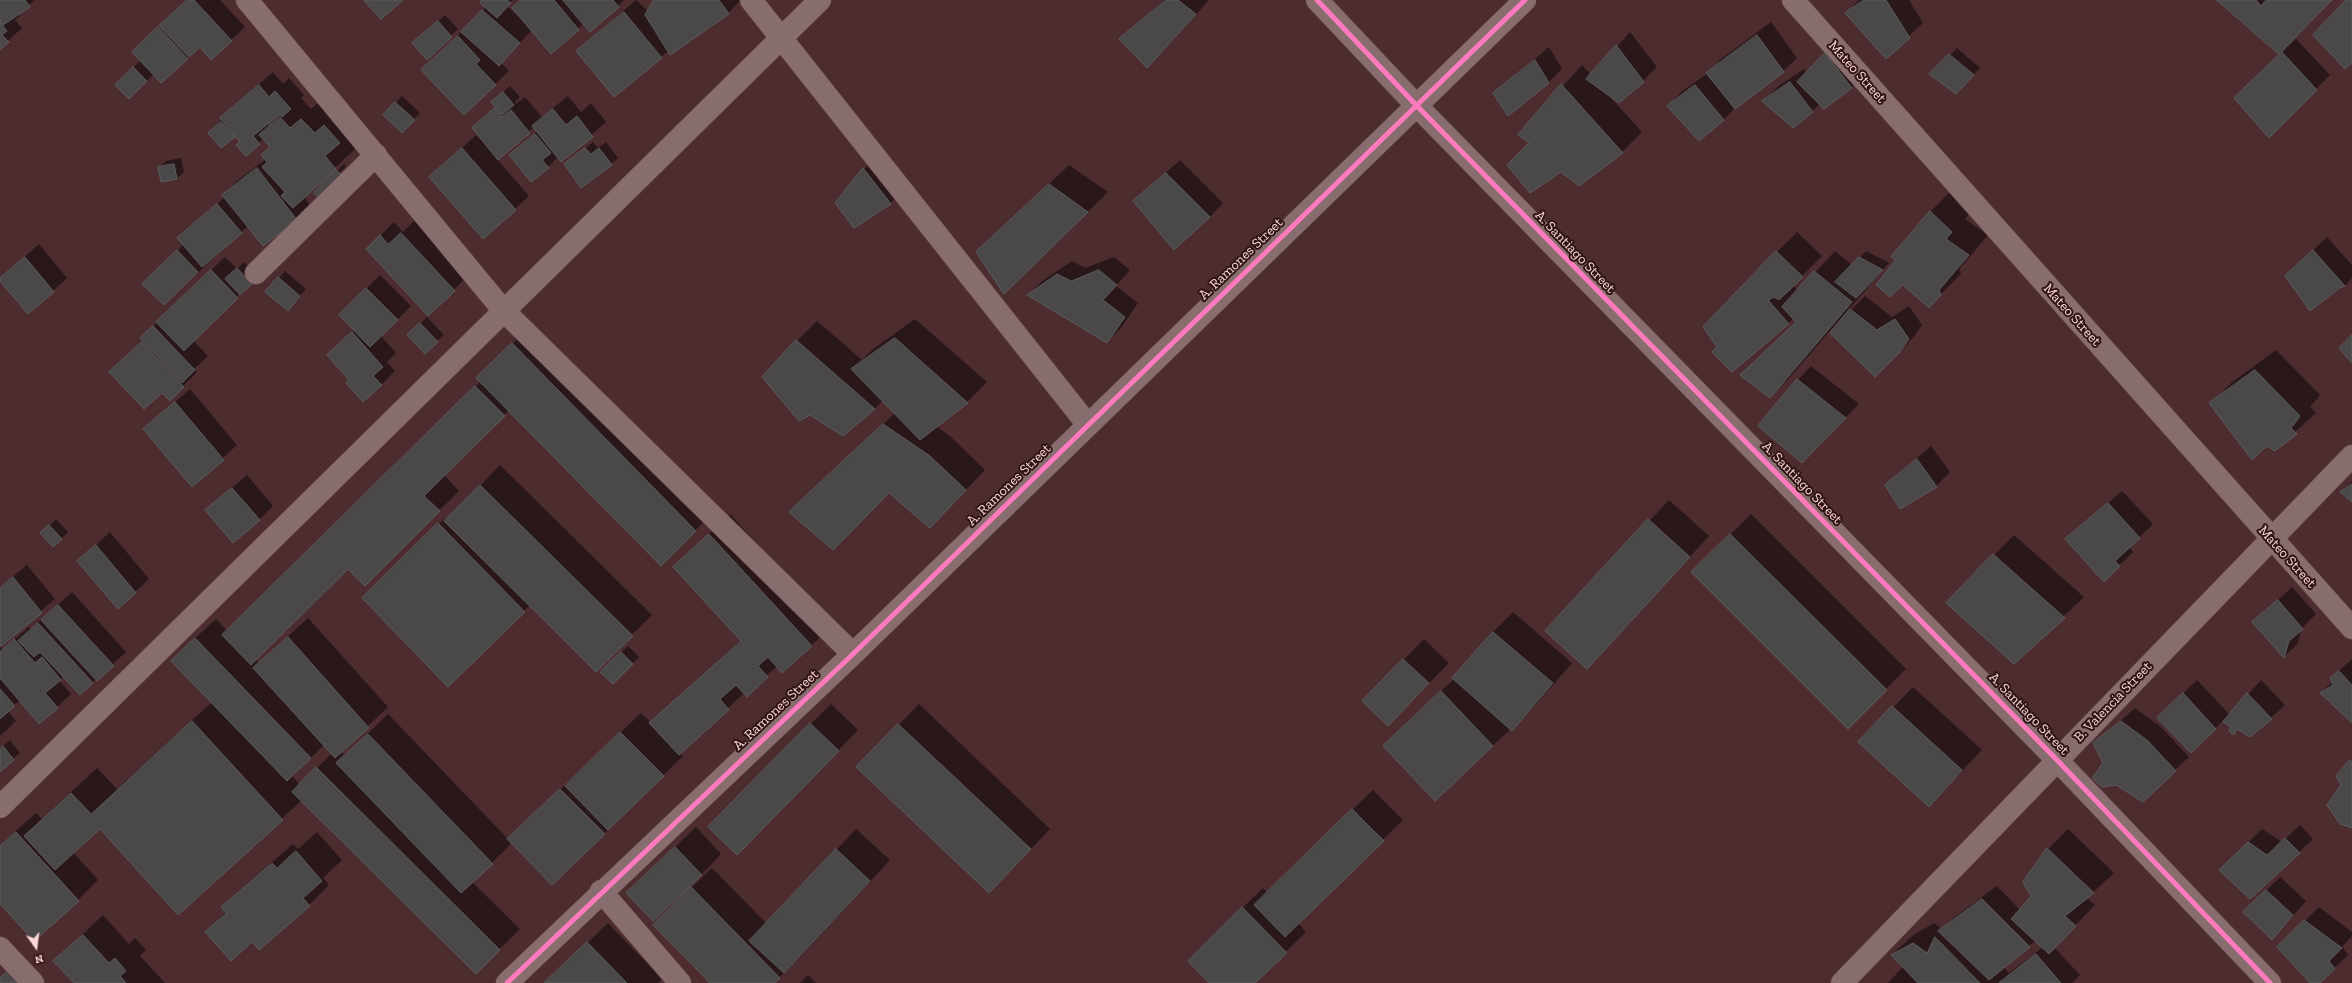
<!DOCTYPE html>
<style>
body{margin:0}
#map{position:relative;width:2352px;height:983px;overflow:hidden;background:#4d2c2f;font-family:"Zilla Slab",serif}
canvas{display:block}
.north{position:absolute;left:16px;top:927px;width:40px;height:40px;-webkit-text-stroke:3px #2f1415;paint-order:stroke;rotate:166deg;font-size:11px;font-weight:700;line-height:16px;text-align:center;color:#fed6d7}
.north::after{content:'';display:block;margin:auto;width:14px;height:18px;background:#fed6d7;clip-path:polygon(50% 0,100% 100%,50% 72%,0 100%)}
</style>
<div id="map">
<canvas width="2352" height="983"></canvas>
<div class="north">N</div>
</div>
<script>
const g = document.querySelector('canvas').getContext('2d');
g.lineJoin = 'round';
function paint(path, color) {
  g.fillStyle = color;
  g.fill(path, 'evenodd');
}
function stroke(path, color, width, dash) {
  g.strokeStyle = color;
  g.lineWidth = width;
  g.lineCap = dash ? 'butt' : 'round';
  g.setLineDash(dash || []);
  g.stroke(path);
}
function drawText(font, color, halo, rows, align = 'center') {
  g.font = font + ' "Zilla Slab",serif';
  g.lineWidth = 4;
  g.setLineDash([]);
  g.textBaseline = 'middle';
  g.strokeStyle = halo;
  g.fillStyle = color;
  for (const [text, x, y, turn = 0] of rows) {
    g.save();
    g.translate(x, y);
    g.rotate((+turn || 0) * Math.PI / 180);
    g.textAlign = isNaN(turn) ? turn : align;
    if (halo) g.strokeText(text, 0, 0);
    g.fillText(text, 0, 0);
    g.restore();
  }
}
paint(new Path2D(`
 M0 0H35L18 14 20 16 15 20 22 28 0 48Z
 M187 0H220L245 27 231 40 200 46 161 82 154 74 129 98 116 85 141 60 133 52Z
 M484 0H513L507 6 520 18 513 8 521 0H624L618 6 584 23 551 52 532 30 501 63 509 71 495 84 436 57 486 7Z
 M636 0 648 11 655 0H741L728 13 670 54 668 51 661 57 577 51Z
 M1164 0H1209L1161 53 1120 39Z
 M1859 0H1909L1923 23 1886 57 1846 13Z
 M2218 0H2331L2279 53Z
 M445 15 458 29 427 58 420 37Z
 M1771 22 1797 58 1783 71 1735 108 1723 120 1668 106 1681 92 1708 73 1721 59Z
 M1630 32 1657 67 1643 81 1611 98 1642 132 1622 152 1579 185 1519 135 1582 65 1591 75Z
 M2296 39 2330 75 2269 136 2249 84Z
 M1839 41 1865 74 1851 88 1820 104 1812 111 1764 101 1777 87 1804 69 1807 73Z
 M1549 47 1562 69 1548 83 1495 93Z
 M1957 48 1980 68 1956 93 1931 74Z
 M273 72 283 84 289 78 304 95 301 98 311 109 322 99 359 122 345 136 356 148 304 197 310 205 297 219 248 226 164 304 144 284 184 244 179 238 225 197 223 195 237 181 266 159 271 146 264 138 259 143 241 142 236 135 221 147 209 133 235 105ZM283 110 284 112 269 126 267 123Z
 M510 86 520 97 515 102 516 104 525 97 542 117 568 96 581 112 591 103 606 122 561 161 558 157 548 167 511 155 537 131 534 127 497 159 529 196 484 237 430 177 476 135 480 139 481 138 473 128 496 107 492 102Z
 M402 96 420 113 402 131 385 115Z
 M593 142 598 148 606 142 618 158 611 164H565Z
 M877 156 904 189 891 203 855 226 864 169Z
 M181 158 184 172 177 178 162 181 159 168 166 161Z
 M1180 160 1223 203 1210 217 1135 201Z
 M344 164 346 166 318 195 315 193Z
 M1069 165 1108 192 1005 293 978 252Z
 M1950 192 1972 211 1965 219 1988 235 1959 269 1961 274 1929 306 1930 212Z
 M415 220 468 276 428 314 367 249 394 222 403 232Z
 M1797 232 1822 256 1793 285 1798 291 1835 251 1852 265 1866 251 1889 263 1790 377 1770 397 1796 322 1793 319 1732 370 1718 347 1777 252Z
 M2327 237 2352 265V278L2345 286 2300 263Z
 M39 244 67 278 53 291 0 279Z
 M225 257 237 269 244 262 258 276 193 340 208 356 194 369 197 372 170 399 124 359 143 341 141 338Z
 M1114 257 1130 270 1116 286 1138 303 1121 328 1107 342 1029 294 1042 281 1072 261 1085 268Z
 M285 271 306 289 288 310 279 278Z
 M380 275 411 306 381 336 396 353 387 362 395 371 381 385 350 380 342 342 355 330 340 315Z
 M1865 296 1892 317 1909 306 1922 325 1912 339 1875 376 1851 310Z
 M427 317 444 335 437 341 415 329Z
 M915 319 987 382 967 402 936 426 950 436 985 470 930 527 889 491 811 492 895 413 883 400 875 409 797 341 817 321 862 360 873 349Z
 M533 324 716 510 661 564 509 410 444 475 459 491 365 584 348 568 255 659 259 663 308 618 388 707 341 751 345 756 388 714 508 839 641 713 651 723 741 640 674 567 730 514 831 626 811 646 778 666 744 693 680 753 683 756 604 834 512 843 472 882 520 929 476 972 302 800 179 913 100 828 73 852 98 880 78 900 0 902V845L36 813 42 819 97 768 117 789 212 702 192 641 216 619 227 631 481 381 498 358ZM324 745 332 753 300 785 292 776Z
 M2276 350 2320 395 2310 407 2316 413 2275 450 2211 404 2231 383Z
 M1811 366 1859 404 1816 448 1798 380Z
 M190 389 237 445 193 485 145 429Z
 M1931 446 1950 472 1936 486 1886 485Z
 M500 465 652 615 596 670 530 605 449 685 363 598 446 517 448 519Z
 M247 475 273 506 259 520 207 510Z
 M2352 481V501L2341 492Z
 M2122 491 2153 524 2129 547 2133 552 2104 580 2067 539Z
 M1669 500 1709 536 1587 668 1547 631Z
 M1751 514 1906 669 1848 727 1713 552Z
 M56 519 68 532 61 539 48 527Z
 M110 532 149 579 135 592 79 561Z
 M2014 535 2084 597 2014 663 1947 603Z
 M27 565 55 599 0 646 3 649 29 627 31 629 72 592 126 652 92 683 64 676 59 680 71 694 57 707 20 700 8 711 16 721 0 736V587Z
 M2292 587 2316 614 2301 629 2298 643 2284 657 2254 622Z
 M1513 612 1572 663 1532 709 1435 800 1404 726 1454 679 1493 632Z
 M1424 639 1449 663 1388 724 1364 701Z
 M628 646 639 657 613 683 602 672Z
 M2352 659V722L2321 693 2332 682 2331 678Z
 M2197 680 2230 715 2261 680 2285 705 2250 736 2238 729 2234 733 2232 726 2223 721 2191 751 2158 718Z
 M1913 687 1982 750 1929 805 1860 742Z
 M831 704 858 730 757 834 811 724Z
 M919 704 1050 829 1009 872 858 767Z
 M2135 708 2161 727 2189 757 2175 770 2104 763 2095 744Z
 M10 740 20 753 0 770V748Z
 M1373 790 1403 820 1298 923 1306 932 1254 983H1211L1209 940 1263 888 1267 892Z
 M2300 825 2313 839 2250 898 2234 856 2262 829 2282 842Z
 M696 827 721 854 701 875 627 893Z
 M856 829 890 860 800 957 774 983H711L674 905 712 868 767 924Z
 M2068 829 2114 873 2087 898 2095 905 2054 947 2080 975 2072 983H1888L1903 967 1892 955 1912 936 1934 923 1942 929 1953 918 1997 886 2020 910 2032 896 2048 849ZM2036 940 2043 947 2009 973 2004 967Z
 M317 832 342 860 323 878 329 885 309 905 252 941 206 932 226 911 223 907 243 887 293 844 298 849Z
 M2280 877 2306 901 2272 939 2244 912Z
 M2319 907 2352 932V936L2342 947 2348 955 2318 983H2312L2279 947Z
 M103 915 129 944 135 938 146 950 140 956 165 983H75L55 961Z
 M608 923 662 979 658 983H546Z
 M808 975 816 983H800Z`), '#0007');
const building = new Path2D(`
 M0 0H25L30 7 3 25 0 20Z
 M187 0H194L232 41 211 60 200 47 189 57 159 26Z
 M364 0H403L381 19Z
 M482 0H507L511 3 497 18 480 3Z
 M521 0H554L579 30 551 54 512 8Z
 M563 0H613L619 7 590 32Z
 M654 0H719L729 14 670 55 645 15Z
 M1166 0H1178L1196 14 1147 68 1119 39Z
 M1864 0H1886L1910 38 1886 59 1845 13Z
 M2217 0H2256L2261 6 2266 0H2332L2279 54Z
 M2346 0H2352V63L2345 69 2313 35Z
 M482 10 520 43 499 66 461 32Z
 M624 12 662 58 614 97 576 51Z
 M438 21 452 37 427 60 412 43Z
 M0 22 7 31 2 35 9 42 0 50Z
 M158 27 188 59 161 83 132 52Z
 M1757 35 1784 72 1735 109 1706 73Z
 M458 36 480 60 476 64 496 85 464 115 421 70Z
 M1616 45 1644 82 1619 103 1586 79Z
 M2282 52 2317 90 2269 138 2234 98Z
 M1825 53 1852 88 1824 109 1797 82Z
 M1949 54 1974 75 1956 94 1929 74Z
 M1535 60 1549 83 1508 116 1493 93Z
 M133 67 147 81 129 99 115 85Z
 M1790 82 1813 112 1793 128 1762 101Z
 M1561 84 1623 153 1579 186 1561 172 1530 193 1507 165 1529 143 1518 135Z
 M259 85 269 97 275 91 291 109 282 117 280 114 253 136 260 144 246 156 236 145 240 142 220 118Z
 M1695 85 1724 120 1699 141 1667 106Z
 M503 92 514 105 502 115 491 102Z
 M395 102 415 120 402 133 383 115Z
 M495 108 502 117 511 110 530 133 498 160 472 128Z
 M553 109 566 125 577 116 593 137 561 162 532 126Z
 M280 117 290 128 301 119 315 133 324 125 340 143 325 156 336 169 293 208 281 196 285 192 262 167 267 162 261 155 270 147 259 135Z
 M221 122 235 137 221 148 208 133Z
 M535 134 551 153 542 160 549 168 531 182 509 155Z
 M462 148 516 210 483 239 429 177Z
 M585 148 591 154 599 148 612 165 581 188 564 164Z
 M174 164 177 179 161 182 158 167Z
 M257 168 297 220 263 246 222 195Z
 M863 168 891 204 854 228 835 203Z
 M336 170 341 174 318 197 314 193Z
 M1166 173 1210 217 1174 250 1133 201Z
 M1049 184 1088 212 1004 294 976 252Z
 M217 204 242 233 202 267 177 238Z
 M1930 211 1952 232 1946 239 1969 255 1939 290 1941 295 1929 308 1903 285 1890 297 1876 285 1896 259 1891 257Z
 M401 233 455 291 428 316 366 249 380 235 388 244Z
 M177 250 198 272 164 305 142 284Z
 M2313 250 2345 286 2341 287 2310 311 2285 276Z
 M1776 251 1803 277 1779 300 1774 297 1768 300 1789 324 1732 372 1712 352 1717 347 1703 327Z
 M25 257 54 292 28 314 0 281V278Z
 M1859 257 1883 270 1856 298 1835 282Z
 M237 268 252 284 240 295 225 279Z
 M211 270 238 298 184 351 156 322Z
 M1099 270 1117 285 1103 300 1125 317 1107 343 1027 295 1057 274 1071 281Z
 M1814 271 1852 302 1770 398 1740 375 1796 322 1782 307Z
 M278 277 300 296 288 311 265 292Z
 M366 288 398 320 370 347 339 315Z
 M1850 309 1877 330 1895 319 1909 339 1898 354 1875 377 1830 333Z
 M420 323 438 342 425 354 407 335Z
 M153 326 195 370 182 383 140 338Z
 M352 332 383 367 373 376 382 385 363 402 346 383 349 380 327 355Z
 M2352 335V363L2339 348Z
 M895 338 968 403 920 440 851 369Z
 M796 340 875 409 843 436 810 415 799 421 762 377Z
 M142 342 184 387 170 401 162 393 144 409 109 372Z
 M512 343 696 531 661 566 476 378Z
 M2255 370 2300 416 2291 428 2297 434 2275 451 2267 446 2252 460 2209 403Z
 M1797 379 1846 418 1802 463 1758 426Z
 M475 386 505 416 424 496 440 511 365 586 348 569 251 665 222 635Z
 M175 402 224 460 192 487 143 429Z
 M883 424 930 456 966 490 930 528 889 493 833 550 789 512Z
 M1917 459 1937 487 1900 509 1885 485Z
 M2352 484V502L2340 492Z
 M480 485 633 636 596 672 444 521Z
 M232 488 260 520 233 543 205 510Z
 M2108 503 2140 538 2115 561 2120 566 2104 582 2065 539Z
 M1648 519 1690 557 1587 669 1545 631Z
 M438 523 525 612 448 687 362 598Z
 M49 525 62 539 53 547 40 533Z
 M709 534 812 646 782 673 768 657 758 666 768 677 747 697 736 685 720 699 729 710 679 755 649 723 741 641 673 567Z
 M1730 534 1887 690 1848 729 1691 572Z
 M96 545 136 593 118 609 77 561Z
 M1993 554 2065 618 2014 664 1946 603Z
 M13 577 42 613 0 647V588Z
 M2278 600 2303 629 2289 641 2284 658 2252 622Z
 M58 605 114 666 97 681 41 620Z
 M38 623 93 683 80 695 40 652 34 657 18 641Z
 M1493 632 1553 683 1512 731 1452 678Z
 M288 637 369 728 335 758 253 668Z
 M195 638 311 758 287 781 171 661Z
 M14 639 35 663 42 657 61 680 45 693 58 708 39 724 0 678V652Z
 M621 652 633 664 613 684 600 672Z
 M1403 659 1429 683 1388 726 1362 701Z
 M2339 671 2352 685V723L2320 693 2333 685 2330 678Z
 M0 689 15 706 0 719Z
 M1441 691 1493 746 1435 801 1383 746Z
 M2183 693 2216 729 2191 753 2157 718Z
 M2247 693 2272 719 2250 737 2237 729 2234 735 2229 731 2231 727 2223 722Z
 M1892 706 1962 770 1929 807 1858 742Z
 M192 721 283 820 178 915 100 829 55 870 24 836 71 793 91 814Z
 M2121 721 2148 741 2176 771 2143 802 2116 785 2102 787 2092 778 2103 763 2093 743Z
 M810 723 839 751 737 855 708 827Z
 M898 724 1031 849 989 893 856 767Z
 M620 732 664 776 608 830 565 786Z
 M368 734 493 864 461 893 336 763Z
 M3 746 14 760 0 772V749Z
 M2350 760 2352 762V828L2340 824 2327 805 2341 785 2336 776Z
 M316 767 500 950 476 974 292 792Z
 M560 789 605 834 552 885 507 839Z
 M1352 809 1384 841 1285 937 1254 905Z
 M16 832 79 901 34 941 0 904V846Z
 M2285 838 2300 853 2250 899 2219 870 2248 842 2267 855Z
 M675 847 702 875 653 921 626 893Z
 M2047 848 2094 893 2065 916 2076 926 2049 954 2011 919 2031 896 2023 882Z
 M836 849 870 881 784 973 749 941Z
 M296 851 322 881 303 898 310 906 259 950 252 942 231 961 205 932 226 913 221 907 272 863 277 868Z
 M691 887 780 978 775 983H710L653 925Z
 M2266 890 2293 915 2272 940 2243 912Z
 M1982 899 2030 947 1989 980 1938 931Z
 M1242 907 1287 953 1255 983H1209L1188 961Z
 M2304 920 2342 948 2329 961 2335 969 2320 983H2310L2277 947Z
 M83 935 109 963 115 958 126 971 120 976 126 983H74L53 961Z
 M1935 937 1980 983H1918L1891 955 1913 943 1927 953Z
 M587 942 627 983H544Z
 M2036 954 2061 983H1999Z
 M10 969 22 983H0V978Z`);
paint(building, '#4b4849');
stroke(building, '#5b5c5d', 1);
const minor = new Path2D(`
 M247 0 503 310 853 654
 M751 0 1088 425
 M1317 0 1416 105 2057 760 2270 983
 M1793 0 2352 628
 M256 273 376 155
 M0 807 820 0
 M601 891 680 983
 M0 948 33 983
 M507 983 853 654 1525 0
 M1842 983 2352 456`);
stroke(minor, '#694b4e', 23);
stroke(minor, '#886d6f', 22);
stroke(new Path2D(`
 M1317 0 1416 105 2057 760 2270 983
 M507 983 853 654 1525 0`), '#fd7abc', 5);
drawText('14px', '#fed6d7', '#2f1415', [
 ["Mateo Street",1857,72,48],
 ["A. Santiago Street",1575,252,46],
 ["A. Ramones Street",1241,259,-44],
 ["Mateo Street",2072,315,48],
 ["A. Santiago Street",1802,483,46],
 ["A. Ramones Street",1009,485,-44],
 ["Mateo Street",2287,557,48],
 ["B. Valencia Street",2113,702,-46],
 ["A. Ramones Street",776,710,-43],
 ["A. Santiago Street",2029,714,46]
]);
</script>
